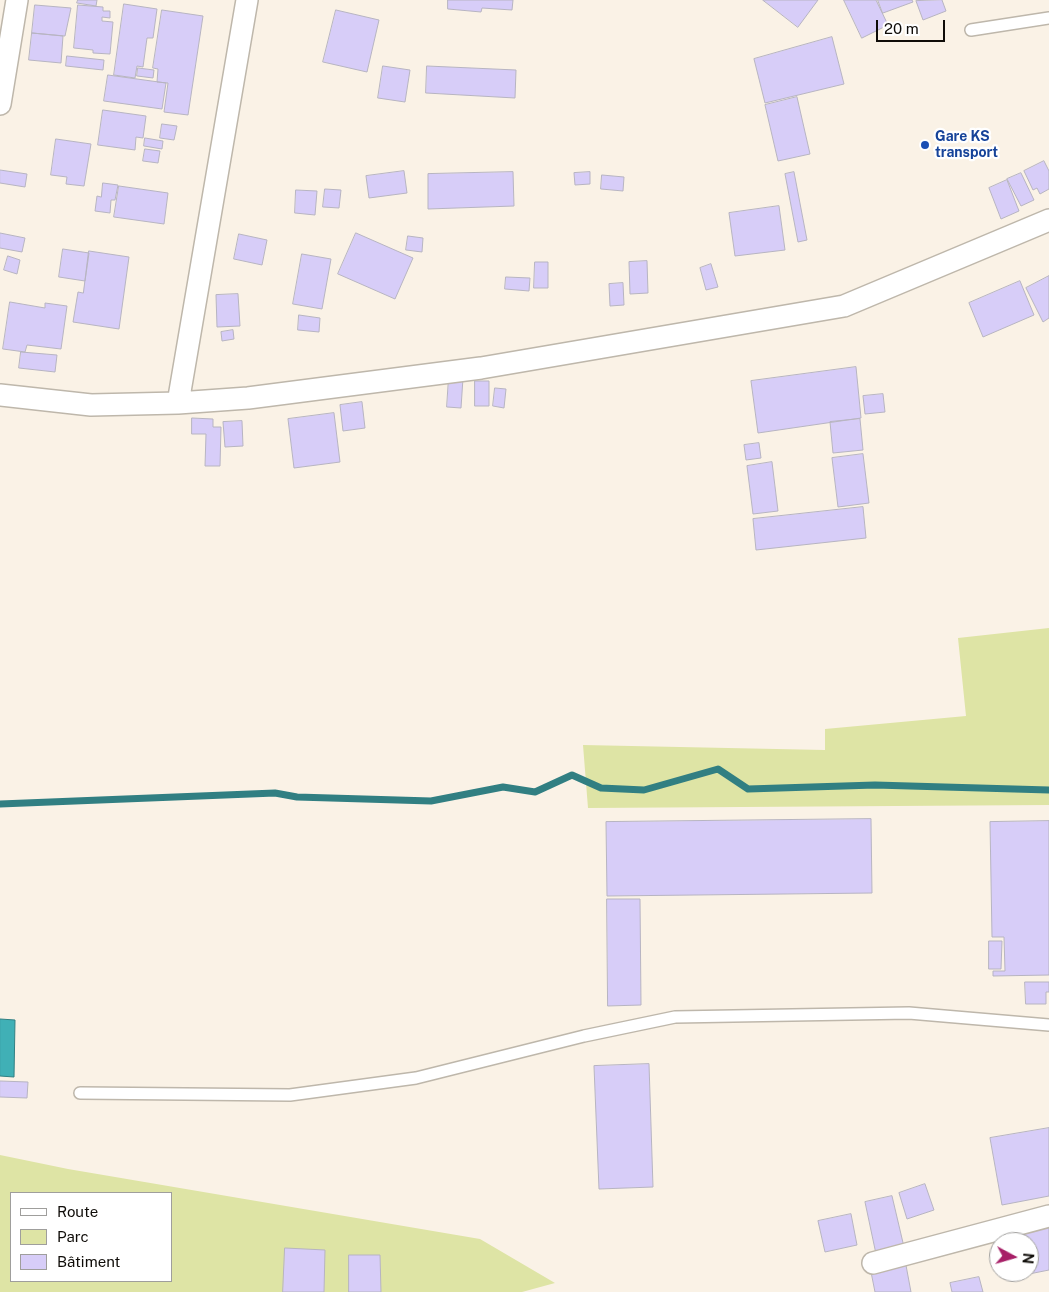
<!DOCTYPE html>
<meta charset="utf-8">
<style>
body{margin:0}
#map{position:relative;width:1049px;height:1292px;overflow:hidden;background:#faf2e6;font-family:"Public Sans",sans-serif}
canvas{display:block}
.legend{position:absolute;left:10px;top:1192px;width:162px;height:90px;box-sizing:border-box;background:#fff;border:1px solid #9f9e9c;margin:0;padding:6px 9px;list-style:none;font-size:15px;color:#0f0c08}
.legend li{display:flex;align-items:center;gap:10px;height:25px}
.legend b{width:25px;border:1px solid #9f9e9c}
.north{position:absolute;left:989px;top:1232px;width:50px;height:50px;box-sizing:border-box;background:#fff;border:1px solid #9f9e9c;border-radius:50%;rotate:96deg;font-size:14px;font-weight:700;line-height:20px;text-align:center;color:#0f0c08}
.north::after{content:'';display:block;margin:auto;width:18px;height:22px;background:#a71f67;clip-path:polygon(50% 0,100% 100%,50% 72%,0 100%)}
.scale{position:absolute;left:876px;top:20px;width:69px;height:22px;box-sizing:border-box;border:2px solid #0f0c08;border-top:0;padding-left:6px;font-size:15px;line-height:18px;white-space:nowrap;color:#0f0c08;-webkit-text-stroke:4px #fff;paint-order:stroke}
</style>
<div id="map">
<canvas width="1049" height="1292"></canvas>
<ul class="legend">
<li><b style="height:6px;background:#fff"></b>Route</li>
<li><b style="height:14px;background:#dee4a5"></b>Parc</li>
<li><b style="height:14px;background:#d7cdf8"></b>Bâtiment</li>
</ul>
<div class="north">N</div>
<div class="scale">20 m</div>
</div>
<script>
const g = document.querySelector('canvas').getContext('2d');
g.lineJoin = 'round';
function paint(path, color) {
  g.fillStyle = color;
  g.fill(path, 'evenodd');
}
function stroke(path, color, width, dash) {
  g.strokeStyle = color;
  g.lineWidth = width;
  g.lineCap = dash ? 'butt' : 'round';
  g.setLineDash(dash || []);
  g.stroke(path);
}
function drawText(font, color, halo, rows, align = 'center') {
  g.font = font + ' "Public Sans",sans-serif';
  g.lineWidth = 4.5;
  g.setLineDash([]);
  g.textBaseline = 'middle';
  g.strokeStyle = halo;
  g.fillStyle = color;
  for (const [text, x, y, turn = 0] of rows) {
    g.save();
    g.translate(x, y);
    g.rotate((+turn || 0) * Math.PI / 180);
    g.textAlign = isNaN(turn) ? turn : align;
    if (halo) g.strokeText(text, 0, 0);
    g.fillText(text, 0, 0);
    g.restore();
  }
}
paint(new Path2D(`
 M1049 628V805L588 808 583 745 825 750V729L966 716 958 638Z
 M0 1155 68 1169 480 1239 555 1283 522 1292H0ZM11 1193H171V1281H11Z`), '#dee4a5');
const water = new Path2D(`
 M0 1019 15 1020 14 1077 0 1076Z`);
paint(water, '#40b0b6');
stroke(water, '#317f82', 1);
stroke(new Path2D(`
 M0 804 275 793 297 797 431 801 503 787 535 792 572 775 601 788 644 790 718 769 748 789 875 785 1049 790`), '#317f82', 7);
const building = new Path2D(`
 M78 0H97L96 6 77 3Z
 M448 0H513L512 10 482 8 481 12 448 9Z
 M763 0H818L798 27Z
 M844 0H876L888 25 862 38Z
 M878 0H912L913 2 883 13Z
 M942 0 946 11 923 20 916 1Z
 M124 4 157 9 153 38H147L143 67 137 66 135 78 114 75Z
 M35 5 71 8 65 36 32 33Z
 M78 5 103 7V11H110V18L102 17V21L113 22 110 54 93 53V50L74 48Z
 M162 10 203 16 188 115 164 112 168 83 157 82 158 69 153 68Z
 M336 10 379 20 367 72 323 62Z
 M32 33 63 36 61 63 29 60Z
 M832 37 844 84 765 103 754 59Z
 M67 56 104 60 103 70 66 66Z
 M383 66 410 70 405 102 378 98Z
 M427 66 516 70 515 98 426 93Z
 M138 68 154 70 153 78 137 76Z
 M108 75 166 83 162 109 104 101Z
 M797 97 810 154 778 161 765 105Z
 M103 110 146 116 143 138 136 137 135 150 98 145Z
 M162 124 177 126 174 140 160 138Z
 M145 138 163 141 162 149 144 146Z
 M56 139 91 144 84 186 66 184 67 177 51 175Z
 M145 149 160 151 158 163 143 161Z
 M1044 161 1049 171V189L1040 194 1037 188 1033 190 1024 171Z
 M0 170 27 174 25 187 0 183Z
 M404 171 407 193 369 198 366 176Z
 M513 172 514 206 428 209V174Z
 M590 172V184L575 185 574 173Z
 M794 172 807 240 798 242 785 174Z
 M1021 173 1034 200 1021 206 1007 179Z
 M602 175 624 177 623 191 601 189Z
 M1007 180 1019 211 1001 219 989 188Z
 M103 183 118 185 115 200H111L110 213 95 211 97 196 101 197Z
 M119 186 168 193 164 224 114 217Z
 M325 189 341 190 339 208 323 207Z
 M296 190 317 191 315 215 295 213Z
 M779 206 785 250 735 256 729 213Z
 M0 233 25 238 22 252 0 248Z
 M356 233 413 258 395 299 338 274Z
 M239 234 267 240 262 265 234 259Z
 M408 236 423 238 422 252 406 250Z
 M63 249 89 253 85 281 59 277Z
 M89 251 129 257 119 329 73 322 78 292 83 293Z
 M302 254 331 259 322 309 293 304Z
 M8 256 20 260 17 274 4 270Z
 M647 261 648 293 630 294 629 262Z
 M535 262H548V288H534Z
 M711 264 718 287 706 290 700 268Z
 M1049 276V318L1043 322 1026 288Z
 M506 277 530 278 529 291 505 289Z
 M1020 281 1034 315 983 337 969 303Z
 M623 283 624 305 610 306 609 284Z
 M238 294 240 326 217 327 216 295Z
 M10 302 45 308V303L67 306 61 349 27 345 25 352 3 349Z
 M299 315 320 318 319 332 298 330Z
 M233 330 234 339 222 341 221 332Z
 M21 352 57 355 55 372 19 368Z
 M856 367 861 418 758 433 751 381Z
 M449 377 463 378 461 408 447 407Z
 M475 381H489V406H475Z
 M495 388 506 389 504 408 493 406Z
 M883 394 885 412 865 414 863 396Z
 M362 402 365 428 343 431 340 405Z
 M334 413 340 462 294 468 288 419Z
 M192 418 213 419V427H221L220 466H205L206 434H192Z
 M860 419 863 450 833 453 830 422Z
 M242 421 243 446 225 447 223 422Z
 M759 443 761 458 746 460 744 445Z
 M863 454 869 503 838 507 832 458Z
 M772 462 778 511 753 514 747 466Z
 M863 507 866 538 756 550 753 519Z
 M871 819 872 893 607 896 606 822Z
 M1049 821V975L993 976V971H1005L1004 937H992L990 822Z
 M607 899H640L641 1005 608 1006Z
 M989 941H1002L1001 969H989Z
 M1025 982H1049V992H1046V1004H1026Z
 M649 1064 653 1187 599 1189 594 1066Z
 M0 1081 28 1082 27 1098 0 1097Z
 M1049 1128V1196L1002 1205 990 1138Z
 M925 1184 934 1210 907 1219 899 1193Z
 M892 1196 904 1247 876 1254 865 1202Z
 M851 1214 857 1245 825 1252 818 1221Z
 M1049 1224V1270L1014 1277 1013 1272H1029V1242H1008L1006 1232Z
 M285 1248 325 1250 324 1292H283Z
 M349 1255H380L381 1292H349Z
 M905 1260 911 1292H875L870 1267Z
 M979 1277 983 1292H952L950 1283Z`);
paint(building, '#d7cdf8');
stroke(building, '#b7b4c1', 1);
const lane = new Path2D(`
 M971 30 1049 18
 M80 1093 290 1095 416 1078 584 1036 675 1017 909 1013 1049 1025`);
const street = new Path2D(`
 M0 104 17 0
 M0 395 91 405 178 403 248 398 481 368 844 306 1049 220
 M178 403 247 0
 M873 1263 1049 1216`);
stroke(lane, '#beb7ab', 14);
stroke(street, '#beb7ab', 24);
stroke(lane, '#fff', 11);
stroke(street, '#fff', 21);
for (const [x, y, r, color] of [
 [925,145,5,"#1a4fb4"]
]) {
  const dot = new Path2D();
  dot.arc(x, y, r, 0, 2 * Math.PI);
  g.fillStyle = color;
  g.fill(dot);
  stroke(dot, '#fff', 2);
}
drawText('bold 14px', '#164399', '#fff', [
 ["Gare KS",935,137],
 ["transport",935,153]
], 'left');
</script>
